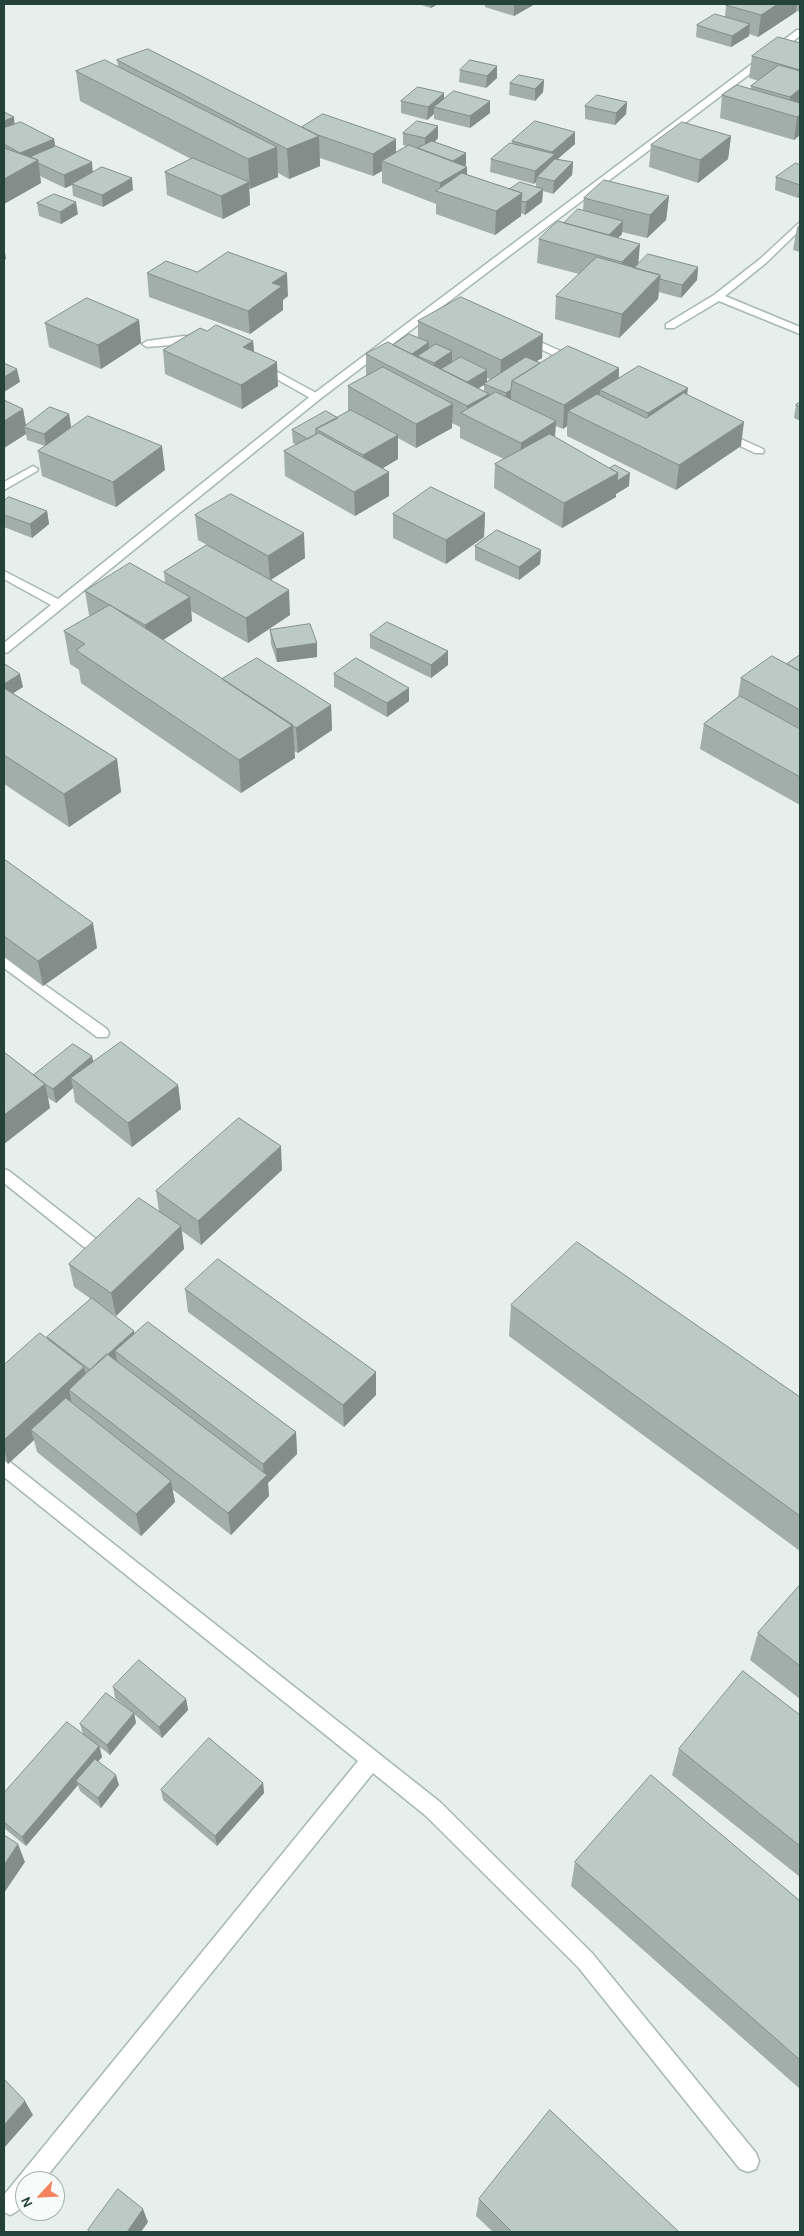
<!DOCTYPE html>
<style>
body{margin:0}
#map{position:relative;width:804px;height:2236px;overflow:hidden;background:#e6efeb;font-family:Karla,sans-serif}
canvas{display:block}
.frame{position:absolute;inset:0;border:5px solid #24423a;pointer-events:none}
.north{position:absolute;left:15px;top:2171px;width:50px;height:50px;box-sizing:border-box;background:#f7fbf9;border:1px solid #a3b1ad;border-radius:50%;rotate:245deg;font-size:14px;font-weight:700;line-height:20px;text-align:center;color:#24423a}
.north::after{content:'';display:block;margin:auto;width:18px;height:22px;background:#f4845f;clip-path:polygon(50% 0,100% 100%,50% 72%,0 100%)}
</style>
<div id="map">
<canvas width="804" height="2236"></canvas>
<div class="frame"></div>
<div class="north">N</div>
</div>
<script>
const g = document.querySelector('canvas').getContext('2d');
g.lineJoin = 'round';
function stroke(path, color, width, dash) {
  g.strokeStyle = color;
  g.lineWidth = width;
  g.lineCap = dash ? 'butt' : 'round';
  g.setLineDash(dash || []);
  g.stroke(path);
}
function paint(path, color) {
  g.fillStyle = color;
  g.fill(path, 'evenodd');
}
const service = new Path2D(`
 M184 336 201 337 206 340C203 343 156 346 147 347L142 344 147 341Z
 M261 363 320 395 321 397 316 400 312 399 257 368 256 366Z
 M33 466 38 469 37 471 4 490V482Z`);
const minor = new Path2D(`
 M797 30H800V36L320 399 8 652 4 653V643L51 605 4 579V571L58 599 312 395Z
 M800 222V230L766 263 725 296 800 327V334L719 301 674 328H666V324L714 295 760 259Z
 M525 335 578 359 579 361 574 364 570 363 521 340 520 338Z
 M723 431 763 449 764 451 763 453H755L719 436 718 434Z
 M4 956 107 1029 109 1033 107 1037H97L4 968Z
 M4 1169 9 1171 96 1239 98 1243 96 1247 90 1249 84 1247 4 1183Z
 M4 1459 10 1462 440 1802 592 1953 756 2153 759 2161 756 2169 748 2172 740 2169 578 1967 426 1816 373 1773 43 2181H25C25 2197 27 2208 10 2215L4 2212V2195L358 1761 4 1477Z`);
stroke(service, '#a8b8b2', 3);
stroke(minor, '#a8b8b2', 3);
paint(service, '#fff');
paint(minor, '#fff');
paint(new Path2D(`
 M418 4H438L431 8Z
 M485 4H535L514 16 485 7Z
 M728 4H800V12L796 11V12L758 37 749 34V36L731 47 696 37 697 25 725 17 726 5Z
 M800 42V135L794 140 720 118 722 95 751 89V86L759 81 749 78 752 56 799 43Z
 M117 60 302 127 396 153 407 146 403 145V133L438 126V138L435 142 466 153V165L465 166 467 175 510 189 536 187V182L534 184 490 172 491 159 512 143V141L575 144 557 159 573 162 572 175 553 194 543 191 542 202 525 215 521 213V216L495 235 436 214V204L382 183V171L373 176 320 158V166L289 179 278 173V177L249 189 250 205 223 219 167 195 165 172 191 159 80 101 76 71 118 66Z
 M460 70 497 78 486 88 459 82Z
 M544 80 543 92 535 101 509 95 510 83Z
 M444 93V99L490 113 470 128 434 119V114L427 120 401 113V101Z
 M627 102 626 114 615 125 585 119V106Z
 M4 112 14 117V124L54 139 55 146 93 172 133 190 103 207 73 196 72 185 65 188 40 176 41 183 4 204Z
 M731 136 728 159 698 183 649 167 651 145Z
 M800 165V196L798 198 775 190 776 177Z
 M669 196 666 220 647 238 622 232V234L618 238 638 264 698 267 697 280 681 298 659 292 658 299 619 338 555 319 556 296 579 274 537 263 539 239 583 210 584 198Z
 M37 203 78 214 61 224 39 216Z
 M800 224V252L793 250 797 227Z
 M197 272 288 296 283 300V310L250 334 149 297 147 273Z
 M139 320 141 343 101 369 49 347 45 323Z
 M418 321 542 358 536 361 540 363 619 368V378L687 395 741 446 676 490 567 436V426L563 429 556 426 555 437 629 486 616 494V497L562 528 494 488 495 464 504 459 460 438V427L452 423V428L416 448 398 438V459L383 468 389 472V496L355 516 285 476 284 451 296 445 293 443 292 430 338 418 349 411H348V386L366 376V354L418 338ZM487 378 491 380 487 382ZM484 385V391L478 388Z
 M207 331 253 341 254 352 278 386 242 409 165 374 163 350Z
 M800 402V421L794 418 796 405Z
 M23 409 26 425 69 414 71 427 64 433 165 470 116 507 42 476 38 451 45 446 27 440 26 434 4 448Z
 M4 501 47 511 49 524 32 538 4 527Z
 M485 513 484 537 446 564 393 538V514Z
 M195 515 305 558 271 580 290 615 248 643 191 611 192 621 163 640 222 679 331 705 332 730 298 753 294 751 295 758 241 793 81 683 79 670 70 664 64 631 91 616 89 615 85 591 165 582 164 572 207 545 198 540Z
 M475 546 541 550 540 564 519 580 475 560Z
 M270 630 317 657 277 662 271 644Z
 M370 635 448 651V665L431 678 370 648Z
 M800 655V805L700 749 704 724 738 697 741 678 787 664Z
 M4 664 23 687 13 693 117 759 121 792 69 827 4 784Z
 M334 674 409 701 387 717 334 687Z
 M4 859 97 948 43 986 4 957Z
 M4 1052 34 1075 93 1062 178 1085 181 1109 132 1147 75 1102 73 1088 56 1103 48 1098 50 1108 4 1144Z
 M282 1170 201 1245 182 1231 184 1249 116 1316 110 1312 135 1334 296 1432 297 1454 268 1483 269 1496 231 1535 172 1489 175 1502 141 1536 37 1452 34 1440 8 1464 4 1460V1365L48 1339 47 1337 91 1299 74 1287 69 1264 159 1211 156 1191Z
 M185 1289 376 1372V1395L344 1427 188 1312Z
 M511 1305 800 1397V1551L509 1336Z
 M800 1585V1699L750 1660 758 1633Z
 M113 1687 186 1699 188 1710 162 1738 134 1714 136 1723 110 1755 100 1747 102 1757 98 1761 119 1785 101 1808 80 1791 78 1785 26 1846 4 1828V1793L83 1734 80 1724 128 1709 115 1698Z
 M800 1715V1877L672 1775 679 1749Z
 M263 1783 264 1793 217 1846 163 1800 161 1790Z
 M575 1862 800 1901V2089L571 1886Z
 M479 2199 679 2232H493L476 2216Z`), '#a1aea9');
paint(new Path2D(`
 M431 4H438L431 8Z
 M515 4H535L514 16V5Z
 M778 4H797L796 12 758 37 761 15Z
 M750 24 749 36 731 47 732 36Z
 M497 66V78L486 88 487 76Z
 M544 80 543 92 535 101V89Z
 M800 89V109L788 114 790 97Z
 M444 93V106L434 107V114L427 120 428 107Z
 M490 101V113L470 128V116Z
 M627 102 626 114 615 125 616 113Z
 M800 115V135L794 140 797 117Z
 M14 117 15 130 4 134V121Z
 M438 126V138L425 150V138Z
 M575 132V144L537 177 536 182 534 184 535 171 552 157V152Z
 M319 136 320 166 289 179 287 149Z
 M731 136 728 159 698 183 700 160Z
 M54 139 56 152 29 163 20 153Z
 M396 139V161H382V171L373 176V154Z
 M277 147 278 177 250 189 248 159Z
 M466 153V165L445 179V166Z
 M38 160 41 183 4 204V179Z
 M92 162 93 175 72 184V185L65 188 64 175Z
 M573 162 572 175 553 194 554 181Z
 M467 167V190L440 192V183Z
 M132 178 133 190 103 207 102 195Z
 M249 182 250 205 223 219 221 196Z
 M800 185V196L798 198Z
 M543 189 542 202 525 215 526 202Z
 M522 193 521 216 495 235 496 211Z
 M669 196 666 220 647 238 650 215Z
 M76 202 78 214 61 224 60 212Z
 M623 221 622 234 603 253 604 240Z
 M640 244 638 267 620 286 622 262Z
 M4 245 6 259 4 260Z
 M698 267 697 280 681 298 682 285Z
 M287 273 288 296 283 300V310L250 334 248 311 272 283Z
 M660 275 658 299 619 338 622 314Z
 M139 320 141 343 101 369 98 345Z
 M543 334 542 358 500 384 501 360Z
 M253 341 255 365 243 347Z
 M429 342V355L418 356 417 363 408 357Z
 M452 351V364L434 376V363Z
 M277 362 278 386 242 409 241 385Z
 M619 368 617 393 600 390 599 405 568 411 567 426 563 429 564 405Z
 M17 369 20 382 4 392V377Z
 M487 370V383L484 384V385L464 397 465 384Z
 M688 388 685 412 646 437 648 413Z
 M511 390V403L506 407V393Z
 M489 394 488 418 467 416V406Z
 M453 404 452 428 416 448V424Z
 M23 409 26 427H24L26 434 4 448V421Z
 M69 414 71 427 46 447 44 434Z
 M556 421 554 445 520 467 521 443Z
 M744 422 741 446 676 490 679 465Z
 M398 435V459L363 480V455Z
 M162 446 165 470 116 507 113 482Z
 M389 472V496L355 516 354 492Z
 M618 473H630L629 486 616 494V497L562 528 564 503Z
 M47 511 49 524 32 538 30 524Z
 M485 513 484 537 446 564V540Z
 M304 533 305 558 270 580 268 556Z
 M541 550 540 564 519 580V567Z
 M289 590 290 615 248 643 246 618Z
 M190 597 192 621 148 650 145 625Z
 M317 643V657L277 662 276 649Z
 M448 651V665L431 678V665Z
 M20 674 23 687 4 699V684Z
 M409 688V701L387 717V703Z
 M331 705 332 730 298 753 296 728Z
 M293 725 295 758 241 793 239 760Z
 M117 759 121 792 69 827 64 794Z
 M93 923 97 948 43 986 38 961Z
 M92 1056 95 1069 71 1078 73 1088 56 1103 53 1089Z
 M45 1084 50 1108 4 1144V1115Z
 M178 1085 181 1109 132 1147 128 1123Z
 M281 1146 282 1170 201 1245 198 1221Z
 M181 1226 184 1249 116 1316 111 1293Z
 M134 1331 137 1343 115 1351 117 1361 93 1382 91 1370Z
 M84 1367 89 1390H69L72 1405 31 1430 34 1440 8 1464 4 1447V1440Z
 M376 1372V1395L344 1427 343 1405Z
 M296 1432 297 1454 268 1483 269 1496 231 1535 228 1513 264 1477 263 1464Z
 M171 1481 175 1502 141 1536 136 1514Z
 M186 1699 188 1710 162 1738 159 1727Z
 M134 1713 136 1723 110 1755 107 1745Z
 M99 1746 102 1757 80 1783 76 1781 78 1785 26 1846 22 1837Z
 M116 1775 119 1785 101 1808 98 1798Z
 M263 1783 264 1793 217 1846 215 1836Z
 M18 1844 25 1862 4 1893V1865Z
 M25 2101 33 2115 4 2148V2125Z
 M143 2209 148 2222 141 2232H127Z`), '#838d89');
const building = new Path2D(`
 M728 4H778L761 15 726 5Z
 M715 14 750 24 732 36 697 25Z
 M778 37 800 43V70L752 56Z
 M148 49 319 136 287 149 117 60Z
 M105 60 277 147 248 159 76 71Z
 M470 60 497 66 487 76 460 70Z
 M779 65 800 71V89L790 97 751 86Z
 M519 75 544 80 535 89 510 83Z
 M737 85 800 103V115L797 117 722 95Z
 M418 87 444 93 428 107 401 101Z
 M454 91 490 101 470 116 434 107Z
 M597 95 627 102 616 113 585 106Z
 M4 112 14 117 4 121Z
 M323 114 396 139 373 154 318 135 302 127Z
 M417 121 438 126 425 138 403 133Z
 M535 121 575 132 552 152 512 141Z
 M21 122 54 139 20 153 4 144V128Z
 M682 122 731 136 700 160 651 145Z
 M432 141 466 153 453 161 418 148Z
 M510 143 555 154 535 171 491 159Z
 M409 145 467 167 440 183 382 161Z
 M56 146 92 162 64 175 38 163V160L30 157Z
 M4 148 38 160 4 179Z
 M193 158 249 182 221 196 165 172Z
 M555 159 573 162 554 181 537 177Z
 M796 163 800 165V185L776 177Z
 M102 167 132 178 102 195 72 184Z
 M462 173 522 193 496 211 436 191Z
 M604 180 669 196 650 215 584 198Z
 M520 182 543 189 526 202 521 201 522 193 510 189Z
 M54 194 76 202 60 212 37 203Z
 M578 209 623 221 609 235 564 223Z
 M558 221 640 244 622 262 539 239Z
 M228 252 287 273 272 283 282 286 248 311 147 273 166 261 197 272Z
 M648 254 698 267 682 285 660 279V275L634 268Z
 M597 257 660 275 622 314 556 296Z
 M461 297 543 334 501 360 418 321Z
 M87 298 139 320 98 345 45 323Z
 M216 325 253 341 243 347 277 362 241 385 163 350 200 328 207 331Z
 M409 334 429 342 412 354 393 345Z
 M388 342 489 394 467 406 366 354Z
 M436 344 452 351 434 363 418 356Z
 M568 346 619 368 564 405 512 381Z
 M461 357 487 370 467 382 441 369Z
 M526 357 540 363 512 381 511 390 506 393 484 384Z
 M4 363 17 369 4 377Z
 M639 366 688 388 648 413 600 390Z
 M383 367 453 404 416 424 348 386Z
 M496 392 556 421 521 443 461 413Z
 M684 393 744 422 679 465 568 411 597 394 646 418Z
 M4 400 23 409 4 421Z
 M800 402V407L796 405Z
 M50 407 69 414 44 434 24 427Z
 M351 410 398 435 363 455 316 429Z
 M326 411 338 418 316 429V434L308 439 292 430Z
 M88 416 162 446 113 482 38 451Z
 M319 433 389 472 354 492 284 451Z
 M550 434 618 473 564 503 495 464Z
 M615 465 630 473 617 481 618 473 610 468Z
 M431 487 485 513 446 540 393 514Z
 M231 494 304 533 268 556 195 515Z
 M9 497 47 511 30 524 4 515V501Z
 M497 530 541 550 519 567 475 546Z
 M207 545 289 590 246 618 164 572Z
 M130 563 190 597 145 625 85 591Z
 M110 605 293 725 239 760 76 650 85 644 64 631Z
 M387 622 448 651 431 665 370 635Z
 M310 624 317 643 276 649 270 630Z
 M800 655V671L787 664Z
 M772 656 800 671V710L741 678Z
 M257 658 331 705 296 728 222 679Z
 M356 658 409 688 387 703 334 674Z
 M4 664H5L20 674 4 684Z
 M4 688 117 759 64 794 4 755Z
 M740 696 800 729V777L704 724Z
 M4 859 93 923 38 961 4 936Z
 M121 1042 178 1085 128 1123 71 1078Z
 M73 1044 92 1056 53 1089 45 1084 34 1075Z
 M4 1052 45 1084 4 1115Z
 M239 1118 281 1146 198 1221 156 1191Z
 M139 1198 181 1226 111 1293 69 1264Z
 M577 1242 800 1397V1516L511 1305Z
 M218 1259 376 1372 343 1405 185 1289Z
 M92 1298 134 1331 90 1370 47 1337Z
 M148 1322 296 1432 263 1464 115 1351Z
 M40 1333 84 1367 4 1440V1365Z
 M107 1354 267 1475 228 1513 69 1390Z
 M66 1398 171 1481 136 1514 31 1430Z
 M800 1585V1666L758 1633Z
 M139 1660 186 1699 159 1727 113 1687Z
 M743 1671 800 1715V1846L679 1749Z
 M106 1693 134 1713 107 1745 80 1724Z
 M67 1722 99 1746 22 1837 4 1822V1793Z
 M209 1738 263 1783 215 1836 161 1790Z
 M95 1759 116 1775 98 1798 76 1781Z
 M651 1775 800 1901V2060L575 1862Z
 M4 1835 18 1844 4 1865Z
 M4 2079 25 2101 4 2125Z
 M550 2110 679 2232H512L479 2199Z
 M118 2189 143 2209 127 2232H91L88 2230Z`);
paint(building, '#bbcac4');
stroke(building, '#838d89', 1);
</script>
